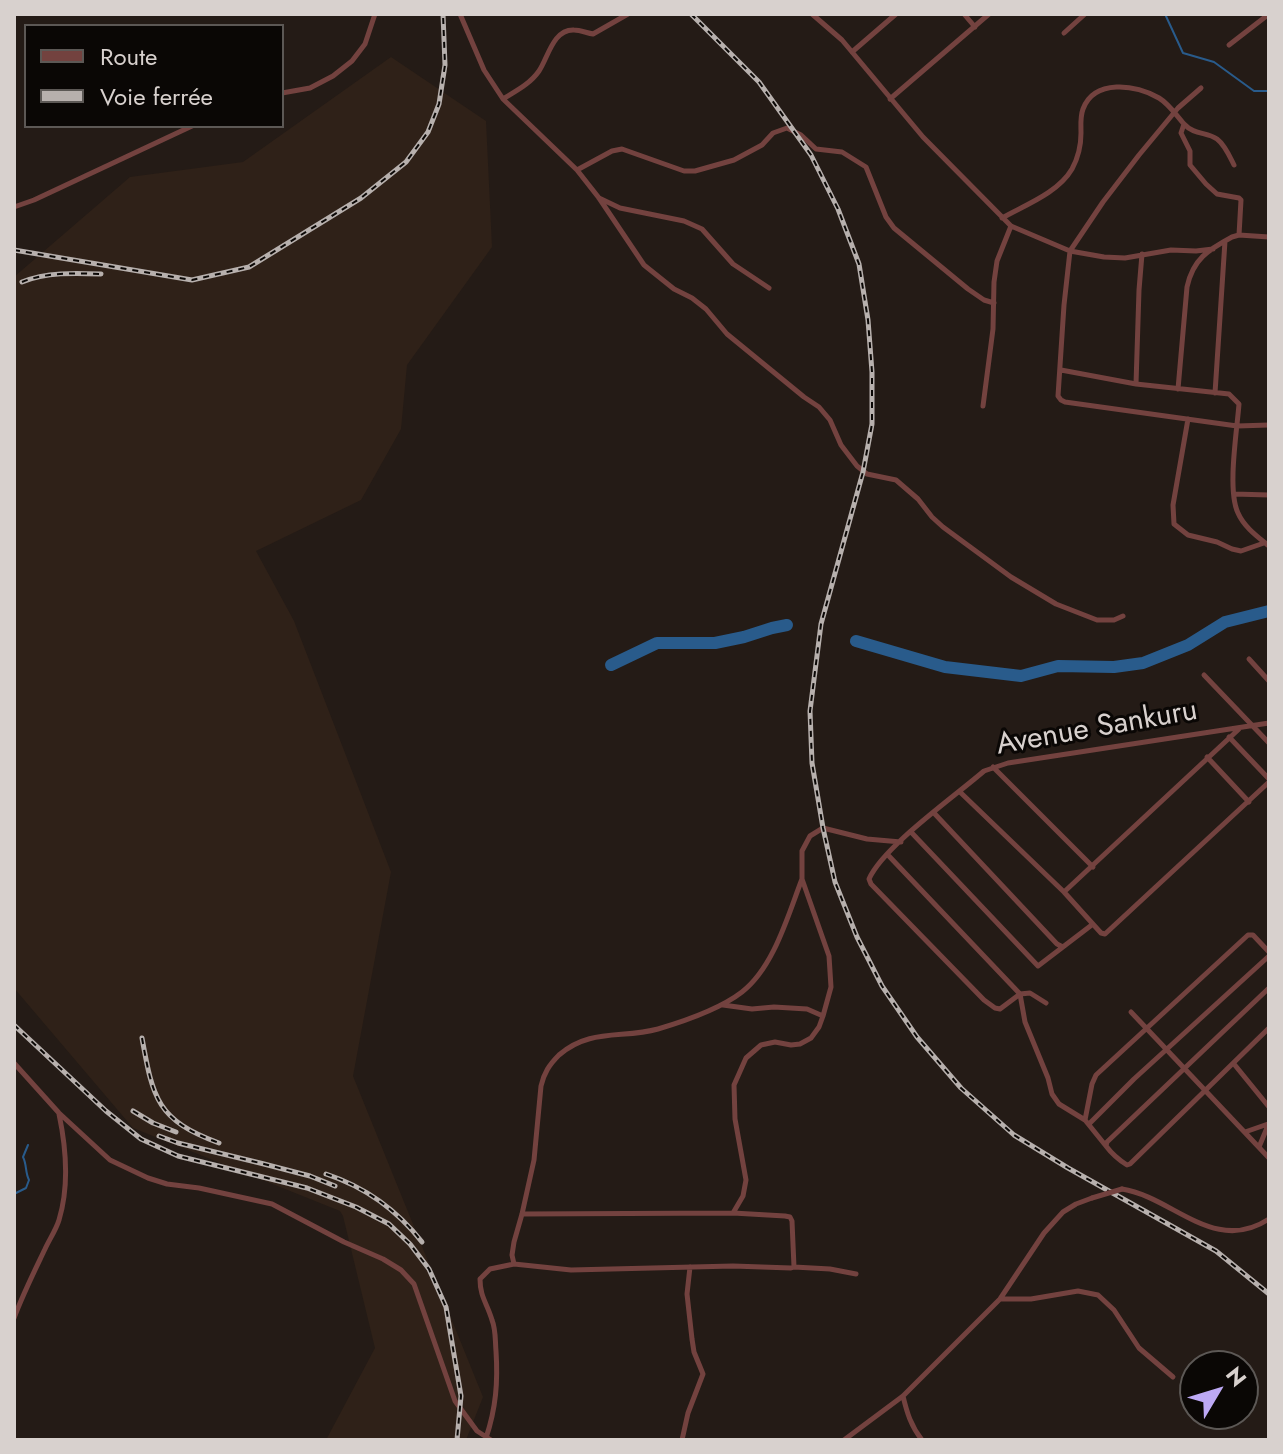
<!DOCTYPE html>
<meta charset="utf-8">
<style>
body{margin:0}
#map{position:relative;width:1283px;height:1454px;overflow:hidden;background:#241b16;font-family:Jost,sans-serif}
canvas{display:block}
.frame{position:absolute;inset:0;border:16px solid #d8d1ce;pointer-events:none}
.legend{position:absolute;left:24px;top:24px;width:260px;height:104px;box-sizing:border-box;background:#0a0705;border:2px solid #5c5855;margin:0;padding:10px 14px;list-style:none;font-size:24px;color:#d8d1ce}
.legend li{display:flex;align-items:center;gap:16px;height:40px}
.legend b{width:40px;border:2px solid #5c5855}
.north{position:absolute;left:1179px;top:1350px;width:80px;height:80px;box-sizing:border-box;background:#0a0705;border:2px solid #5c5855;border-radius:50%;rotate:52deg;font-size:22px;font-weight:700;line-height:32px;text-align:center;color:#d8d1ce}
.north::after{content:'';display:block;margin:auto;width:28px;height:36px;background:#bda9f5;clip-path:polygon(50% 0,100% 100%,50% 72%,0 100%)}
</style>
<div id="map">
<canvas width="1283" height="1454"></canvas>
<div class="frame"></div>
<ul class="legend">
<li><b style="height:10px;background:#73423f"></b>Route</li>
<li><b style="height:10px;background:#b7b0ad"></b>Voie ferrée</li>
</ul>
<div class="north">N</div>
</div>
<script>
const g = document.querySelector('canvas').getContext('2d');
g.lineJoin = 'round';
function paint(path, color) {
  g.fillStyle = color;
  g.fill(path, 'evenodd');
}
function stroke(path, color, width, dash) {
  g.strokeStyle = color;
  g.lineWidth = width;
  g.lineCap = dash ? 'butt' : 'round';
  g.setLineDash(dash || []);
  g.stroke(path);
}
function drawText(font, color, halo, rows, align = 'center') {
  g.font = font + ' Jost,sans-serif';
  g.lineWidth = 6;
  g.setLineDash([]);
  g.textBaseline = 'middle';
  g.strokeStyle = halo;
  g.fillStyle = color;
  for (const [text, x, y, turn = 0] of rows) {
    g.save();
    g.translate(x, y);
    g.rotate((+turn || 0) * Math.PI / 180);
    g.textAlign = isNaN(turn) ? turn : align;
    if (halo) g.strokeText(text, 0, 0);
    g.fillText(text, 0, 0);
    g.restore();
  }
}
paint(new Path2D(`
 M391 57 486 121 492 247 407 365 401 429 361 500 256 551 294 621 391 872 353 1076 483 1397 466 1440H326L375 1348 343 1216 340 1211 133 1128 14 988V277L130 177 243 162Z`), '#2f2118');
stroke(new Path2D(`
 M1165 14 1183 53 1214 62 1254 91H1269
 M14 1194 26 1188 29 1180C25 1172 27 1165 23 1157L28 1145`), '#295b8b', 2);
stroke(new Path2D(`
 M856 641 945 667 1021 676 1058 666 1114 667 1143 663 1188 645 1225 622 1269 611
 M611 665 657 643H715L744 637 772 628 787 625`), '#295b8b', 12);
stroke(new Path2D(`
 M460 14 484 70 503 99 577 170 599 198 644 265 674 289 692 298 706 309 727 334 804 397 819 407 830 420 841 445 857 466 867 474 896 480 918 499 932 517 943 527 1011 577 1056 604 1097 620H1114L1123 616
 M812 14 842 40 923 137 1011 226 1070 251 1104 257 1125 258 1171 250 1196 251 1213 249
 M964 14 975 27
 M1064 33 1085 14
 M1229 45 1269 14
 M852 52 896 14
 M1201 88 1178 108 1139 155 1103 202 1070 251 1064 305 1058 396 1061 400 1065 402 1237 426 1269 425
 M282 93 310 88 333 76 352 61 365 44 375 14
 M503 99C516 91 530 84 539 71 548 58 553 29 574 30 580 30 587 33 593 34L628 14
 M890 99 989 14
 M1184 124 1181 133 1190 151V165L1206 184 1217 194 1239 198 1241 200 1239 235
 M577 170 612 151 622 149 684 171H695L734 160 762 145 773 133 787 128 801 135 816 149 842 152 866 167 886 217 894 228 968 289 984 300 994 303
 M599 198 620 208 684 221 702 229 733 264 769 288
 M14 207 34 200 192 126
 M1002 218C1025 205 1058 193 1072 169 1078 158 1081 146 1081 133 1081 125 1080 117 1083 109 1094 79 1136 84 1159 98 1169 104 1176 115 1184 124 1194 135 1207 132 1217 139 1225 145 1230 157 1234 165
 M1061 370 1136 384 1229 394 1239 404C1237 431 1227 490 1238 513 1244 527 1258 537 1269 546
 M1136 384 1139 290 1142 254
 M1178 389 1187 287C1193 259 1208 250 1232 237L1239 235 1269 237
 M1215 393 1225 241
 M983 406 993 329 994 282 997 261 1011 226
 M1188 419 1173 505 1174 524 1188 535 1217 542 1232 549 1241 551 1264 543
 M1234 494 1269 495
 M1249 659 1269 681
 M1204 675 1269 743
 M1229 737 1269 779
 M1207 757 1249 802
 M993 767 1093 867
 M960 792 1064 892 1101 933 1105 934 1269 782
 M934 813 1057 944 1063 947
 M911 832 1038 966 1093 924
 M887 854 1020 994 1025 1022 1048 1078 1052 1094 1059 1104 1085 1120 1106 1146
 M1064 892 1239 729
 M1269 988 1107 1142 1106 1146C1112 1154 1119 1160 1127 1165L1130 1164 1269 1028
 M1046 1003 1030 993 1020 994 1000 1009 995 1008 984 1000 871 884 869 879C884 846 954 797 984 771L1008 763 1269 723
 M723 1005 752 1009 774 1007 807 1009 823 1016
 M1131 1012 1269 1158
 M14 1063 59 1113 110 1160 148 1178 167 1184 199 1188 272 1204 344 1242 383 1259 401 1270 414 1284 455 1401 477 1431 491 1440
 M1234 1064 1269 1107
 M1085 1120 1092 1084 1096 1075 1248 935H1253L1269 952
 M1089 1124 1134 1079 1269 956
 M1245 1132 1268 1124
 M1259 1147 1269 1123
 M1122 1189C1173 1197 1214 1255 1269 1219
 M733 1213 743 1196 746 1180 735 1119 734 1085 746 1058 761 1045 775 1042 791 1045 800 1044 811 1038 819 1027 823 1016 831 987 829 956 802 879V851L810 836 823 828 867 839 901 842
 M522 1214 733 1213 785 1216 790 1217 792 1221 794 1267
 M514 1264 512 1255 514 1242 522 1214 534 1160 541 1086C544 1073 549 1065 559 1055 590 1028 622 1039 658 1029 685 1021 720 1009 742 992 774 967 788 915 802 879
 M1001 1299H1031L1078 1291 1098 1295 1114 1310 1139 1348 1173 1377
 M14 1318C23 1294 34 1272 45 1249 49 1240 56 1230 59 1220 69 1187 66 1147 59 1114
 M903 1396C907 1413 911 1426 922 1440
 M486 1438C496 1408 498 1382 496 1351 495 1340 496 1330 492 1320 487 1303 480 1297 480 1279L490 1269 514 1264 571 1270 733 1266 791 1268 794 1267 830 1269 856 1274
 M682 1440 688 1413 703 1374 694 1352 692 1339 687 1294 690 1267
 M844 1440 903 1396 1000 1299 1044 1233 1063 1212 1076 1204 1092 1198`), '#73423f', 5);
const rail = new Path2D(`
 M691 14 759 82 811 155 838 209 859 264 868 320 872 372V424L863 472 821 624 810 711 812 763 823 828 835 882 857 937 882 986 917 1037 961 1088 1014 1135 1068 1168 1216 1251 1269 1294
 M14 250 192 280 249 267 361 198 406 162 428 132 439 104 445 65 443 14
 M22 282C46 272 75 273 101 274
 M14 1025 106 1111 141 1139 178 1156 307 1188 356 1207 389 1224 410 1244 429 1269 446 1307 461 1396 457 1440
 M142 1038C153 1099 157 1120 219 1143
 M133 1111 153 1123 176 1132
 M159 1136 178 1143 264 1164 310 1176 335 1186
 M326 1174C365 1187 397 1210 422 1242`);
stroke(rail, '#b7b0ad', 5);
stroke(rail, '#0a0705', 2, [6]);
stroke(new Path2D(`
 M1092 1198 1122 1189`), '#73423f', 5);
drawText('30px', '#d8d1ce', '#0a0705', [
 ["Avenue Sankuru",1097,729,-10]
]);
</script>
